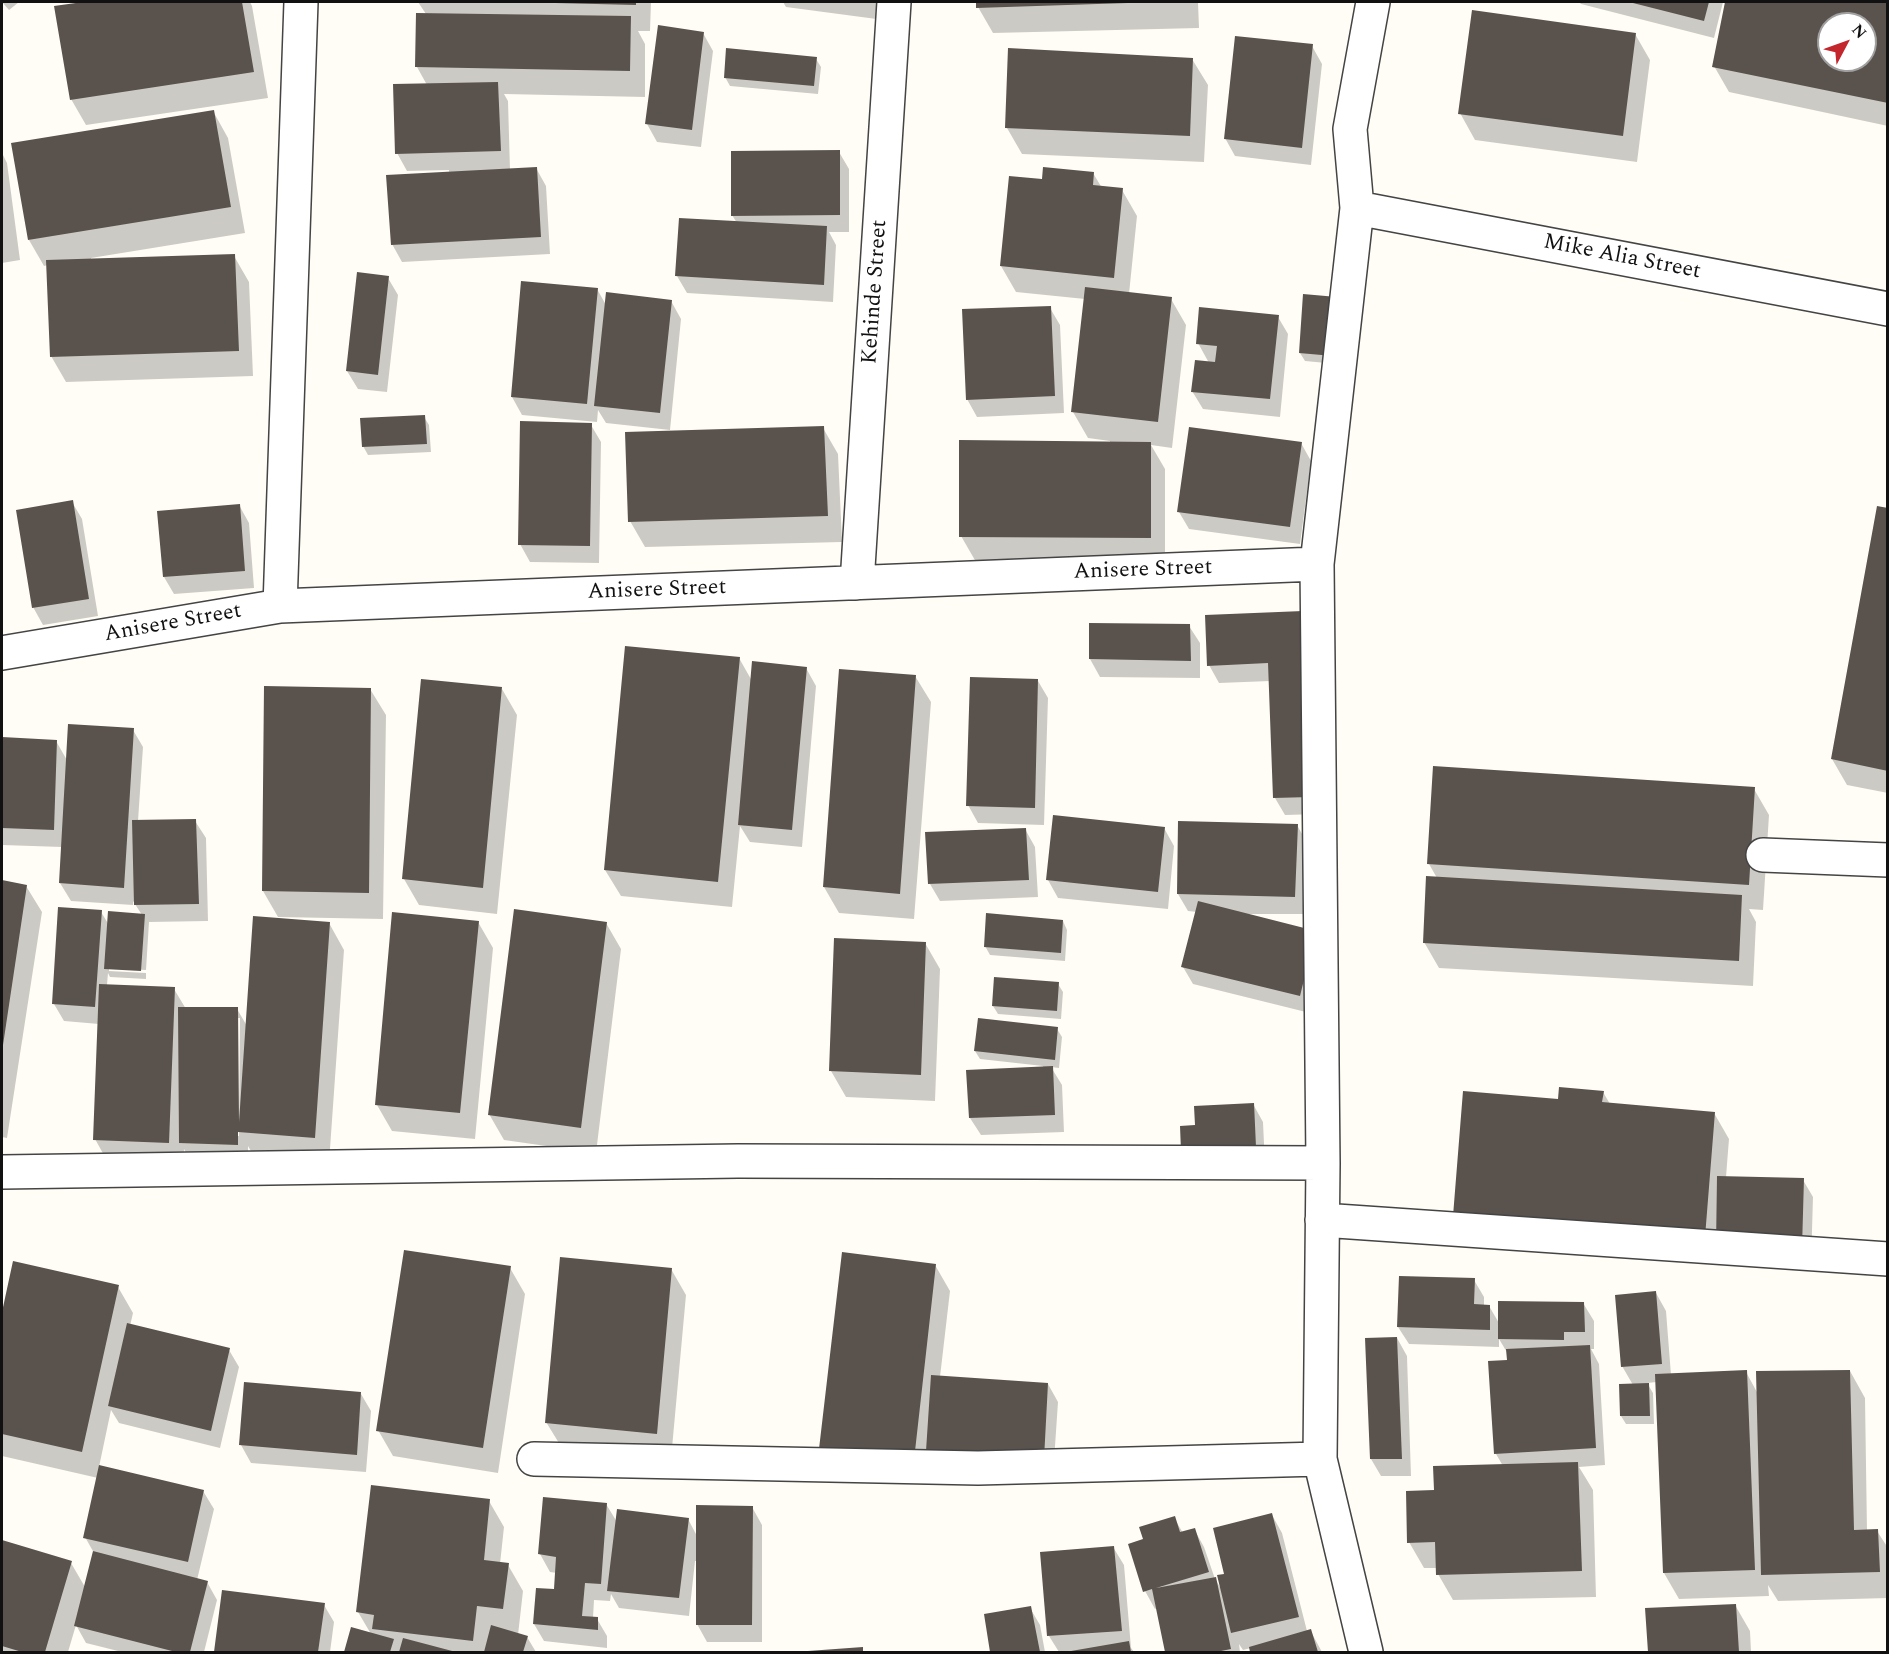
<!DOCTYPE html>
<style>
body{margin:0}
#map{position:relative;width:1889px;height:1654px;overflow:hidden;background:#fffdf5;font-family:Spectral,serif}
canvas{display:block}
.frame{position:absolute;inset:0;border:3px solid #111;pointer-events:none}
.north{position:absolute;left:1817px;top:12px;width:60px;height:60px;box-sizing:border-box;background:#fff;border:2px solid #a0a0a0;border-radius:50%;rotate:49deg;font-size:16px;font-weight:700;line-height:24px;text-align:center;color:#111}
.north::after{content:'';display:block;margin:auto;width:21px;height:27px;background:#c4262e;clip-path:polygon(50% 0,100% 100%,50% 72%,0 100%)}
</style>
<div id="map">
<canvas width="1889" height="1654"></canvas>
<div class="frame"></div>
<div class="north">N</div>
</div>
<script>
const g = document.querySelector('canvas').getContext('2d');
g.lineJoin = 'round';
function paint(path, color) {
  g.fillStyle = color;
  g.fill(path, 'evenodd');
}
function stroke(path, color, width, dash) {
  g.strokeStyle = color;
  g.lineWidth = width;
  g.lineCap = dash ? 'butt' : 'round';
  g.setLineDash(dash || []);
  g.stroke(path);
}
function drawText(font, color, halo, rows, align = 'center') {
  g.font = font + ' Spectral,serif';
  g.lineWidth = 6;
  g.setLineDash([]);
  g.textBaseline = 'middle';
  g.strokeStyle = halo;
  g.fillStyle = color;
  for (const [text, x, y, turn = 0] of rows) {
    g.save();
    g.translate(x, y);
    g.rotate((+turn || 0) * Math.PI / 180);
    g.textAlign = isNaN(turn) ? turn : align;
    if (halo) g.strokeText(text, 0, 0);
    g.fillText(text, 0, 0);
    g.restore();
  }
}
paint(new Path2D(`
 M2 2H19L9 10Z
 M93 2H250L252 6 268 98 86 125 71 99 56 7Z
 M418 2H651L650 31H638L645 44V97L504 94 508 101 510 170 536 168 546 186 550 254 402 262 392 244 449 173V170L407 171 397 153 427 85 417 67 426 14Z
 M783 2H887L884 20 786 7Z
 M978 2H1198L1199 28 993 33 978 7Z
 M1579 2H1723L1714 38 1581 4Z
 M1727 2H1888V126L1729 92 1714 66ZM1829 24H1865V60H1829Z
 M703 33 713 51 701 147 657 142 647 124Z
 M1635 34 1650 60 1637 162 1475 140 1460 113Z
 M1312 46 1322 64 1311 165 1235 156 1225 138Z
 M816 59 821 67 818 94 730 86 725 77Z
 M1192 59 1208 85 1204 162 1022 154 1007 128Z
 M213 111 228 138 245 233 91 258V260L234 256 249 282 253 376 66 382 51 356 48 265 44 266 29 240Z
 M839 152 849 169V232H829L836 245 833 302 687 293 677 276 737 223 732 215Z
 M2 153 7 163 20 260 2 263Z
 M1093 173 1102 188 1122 190 1137 216 1129 294 1171 299 1186 325 1172 448 1151 445 1165 469V564L976 562 961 536 1110 443V441L1088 438 1073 412 1085 299 1016 292 1001 266 1044 181Z
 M388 278 398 295 387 392 358 389 347 371Z
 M597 289 606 305 671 301 681 319 670 430 606 423 598 410 597 422 522 415 512 397Z
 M1305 295 1337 364 1305 361 1300 353Z
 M1050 308 1060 325 1064 413 977 417 967 399Z
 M1278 317 1288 334 1280 417 1203 409 1192 391 1209 363 1198 343Z
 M424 417 429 425 431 452 368 455 363 446Z
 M591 425 601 442 599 563 530 562 520 544Z
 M823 428 838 454 842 542 645 547 630 521Z
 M1301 443 1311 461 1300 544 1189 529 1179 512Z
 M72 502 82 519 98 616 43 625 33 607Z
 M239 505 249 523 254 588 174 594 164 577Z
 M1888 510V793L1847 785 1832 759Z
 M1302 613 1320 814 1285 815 1275 798 1270 681 1219 683 1209 665Z
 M1189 626 1200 643V678L1100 677 1090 659Z
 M739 658 752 681 806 668 816 686 802 847 750 842 740 826 732 907 621 896 605 870Z
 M915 676 931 702 914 919 839 913 824 887Z
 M1038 681 1048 698 1044 825 978 823 968 805Z
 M370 689 386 715 383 919 278 917 263 891Z
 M502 689 517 715 497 914 419 905 404 879Z
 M133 730 143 747 138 821H195L206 838 208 921 149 922 146 970 109 968V971L146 973V979L110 977 108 973 107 985 174 989 186 1009H237L247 1026 329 923 344 950 329 1163 255 1158 248 1146V1162L190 1161 184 1149 183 1169 110 1166 95 1139 99 1024 64 1021 54 1004 101 912 109 925 142 915 133 901V905L71 901 60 883 62 847 2 845V739L56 741 68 762ZM237 1018H240L239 1136H237Z
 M1754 789 1769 815 1763 910 1749 909 1756 922 1753 986 1439 968 1424 942 1437 878 1429 864Z
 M1297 825 1307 843 1305 914H1244L1315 932 1310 1013 1193 984 1183 967 1197 912 1188 911 1178 894Z
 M1164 828 1174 846 1168 909 1058 898 1048 880Z
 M1025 829 1035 847 1038 897 940 901 930 884Z
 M2 882 26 886 42 912 7 1138 2 1137Z
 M1063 921 1067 930 1065 961 990 955 985 946Z
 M478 922 493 948 475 1139 392 1131 377 1105Z
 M606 923 621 949 596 1153 504 1140 489 1114Z
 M925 943 940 969 935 1101 846 1097 831 1071Z
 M1058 984 1063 992 1061 1019 998 1014 993 1006Z
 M1057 1029 1062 1037 1059 1068 1051 1067 1062 1085 1064 1132 981 1135 970 1118 1043 1068V1066L980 1059 975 1051Z
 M1603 1092 1610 1104 1714 1113 1729 1139 1726 1177 1803 1180 1813 1197 1811 1265 1728 1263 1560 1101Z
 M1253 1104 1263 1122 1265 1165 1196 1126Z
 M14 1262 118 1287 133 1313 130 1326 229 1350 239 1367 220 1448 119 1423 111 1410 99 1467 203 1491 214 1509 197 1580 207 1582 217 1600 204 1652H122L86 1643 76 1625 68 1652H2V1542L71 1563 85 1587 94 1553 85 1537 98 1478 2 1456V1319Z
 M935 1265 950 1291 940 1377 1048 1384 1058 1402 1053 1476 931 1456 928 1485 836 1474Z
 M510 1268 525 1294 498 1473 393 1456 378 1430Z
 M671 1269 686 1295 671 1459 562 1448 546 1422Z
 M1474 1280 1484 1297V1306H1489L1499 1323 1583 1303 1594 1321V1349H1591L1599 1364 1605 1465 1579 1467 1593 1490 1596 1597 1453 1600 1438 1574V1568H1424L1409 1542 1436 1491 1503 1466 1496 1454 1508 1361V1354L1499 1339V1347L1409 1344 1398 1327Z
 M1656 1293 1666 1311 1671 1375 1746 1372 1758 1394 1850 1371 1865 1398 1867 1531H1877L1888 1548V1598L1778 1601 1768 1585 1769 1596 1679 1599 1664 1573 1657 1382 1647 1383 1653 1393 1654 1424H1626L1621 1416 1620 1385H1633L1622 1366Z
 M1397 1338 1407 1356 1411 1476H1381L1371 1459Z
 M361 1394 371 1411 366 1472 251 1463 241 1445Z
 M489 1501 504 1527 500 1564 508 1565 523 1591 518 1635 527 1637 536 1652H346L352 1629 371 1634 358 1612Z
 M606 1504 617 1522 688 1519 697 1536 752 1507 762 1525V1642H707L697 1624V1561H695L689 1616 619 1608 611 1594 610 1601 594 1600 593 1618 597 1619 607 1636V1648L544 1641 534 1624 556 1591 557 1573 550 1572 540 1554Z
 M1272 1515 1282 1533 1307 1631 1310 1630 1322 1652H1252L1251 1648 1243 1650 1239 1644 1240 1652H1166L1157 1608 1155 1609 1145 1591V1540L1174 1518 1183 1533 1194 1529 1204 1547 1215 1579 1220 1587 1226 1575Z
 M1113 1547 1124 1565 1131 1648 1134 1652H1059L1049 1636 1042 1553Z
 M223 1591 324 1605 334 1622 330 1652H215Z
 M1735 1605 1750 1631 1751 1652H1649L1647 1609Z
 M1030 1608 1040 1625 1045 1652H992L985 1615Z
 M862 1649 864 1652H804Z`), '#0003');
paint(new Path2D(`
 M83 2H242L254 72 70 100 54 6Z
 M555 2H636V5L555 3Z
 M976 2H1128V3L976 8Z
 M1629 2H1709L1704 21Z
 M1725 2H1888V103L1712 67ZM1829 24H1865V60H1829Z
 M1472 10 1636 33 1623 136 1458 114Z
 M416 13 631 16 630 71 415 67Z
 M658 25 704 32 692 130 645 124Z
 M1235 36 1313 44 1302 148 1224 139Z
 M726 48 817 57 814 86 724 78Z
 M1008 48 1193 58 1190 136 1005 128Z
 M498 82 501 151 395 154 393 84Z
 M214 110 231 207 28 240 11 143Z
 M840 150V215L731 216V151Z
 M537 167 541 237 391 245 386 175Z
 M1043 167 1094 172 1093 185 1123 188 1114 278 1000 266 1009 176 1042 179Z
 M679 218 827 226 824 285 675 276Z
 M235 254 239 351 50 357 46 260Z
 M357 272 389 276 378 375 346 371Z
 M521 281 598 288 587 404 511 397Z
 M1085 287 1172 297 1158 422 1071 412Z
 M606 292 672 300 660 413 594 406Z
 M1303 294 1337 297 1333 356 1299 353Z
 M1051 306 1055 396 966 400 962 309Z
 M1199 307 1279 315 1270 399 1191 392 1195 360 1215 362 1217 346 1196 344Z
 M425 415 427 444 362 447 360 418Z
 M520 421 592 423 590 546 518 545Z
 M824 426 828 516 628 522 625 432Z
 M1189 427 1302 442 1290 527 1177 512Z
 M959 440 1151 442V538L959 537Z
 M73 500 89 599 32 608 16 510Z
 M240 504 245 571 163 577 157 511Z
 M1877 506 1888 508V771L1831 759Z
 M1303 611 1311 797 1273 798 1268 663 1207 666 1205 615Z
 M1089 623 1190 624 1191 661 1089 659Z
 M625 646 740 657 718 882 604 870Z
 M752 661 807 667 792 830 738 825Z
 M839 669 916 675 900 894 823 887Z
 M970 677 1038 679 1035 808 966 806Z
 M421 679 502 687 483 888 402 879Z
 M264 686 371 688 369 893 262 891Z
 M68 724 134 728 124 888 59 883Z
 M2 737 57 740 54 830 2 828Z
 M1433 766 1755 787 1749 885 1427 864Z
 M1053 815 1165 827 1158 892 1046 880Z
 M196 819 199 904 134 905 132 820Z
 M1178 821 1298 824 1295 897 1177 894Z
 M1026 828 1029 880 928 884 925 832Z
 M1426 876 1742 895 1739 961 1423 943Z
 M2 880 27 885 3 1045H2Z
 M1198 901 1316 931 1300 996 1181 967Z
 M58 907 102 910 95 1007 52 1004Z
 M514 909 607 922 581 1128 488 1115Z
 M108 911 145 914 141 971 104 969Z
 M392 912 479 921 460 1113 375 1105Z
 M986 913 1063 920 1061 953 984 947Z
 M253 916 330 922 315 1138 238 1132V1145L179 1143 178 1007H238L239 1122Z
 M834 938 926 942 921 1075 829 1071Z
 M994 977 1059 982 1057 1011 992 1006Z
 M99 984 175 987 169 1143 93 1140Z
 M978 1018 1058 1027 1055 1060 974 1051Z
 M1053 1066 1055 1115 969 1118 966 1070Z
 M1559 1087 1604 1091 1602 1102 1715 1112 1705 1237 1453 1216 1463 1091 1558 1099Z
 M1254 1103 1256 1147 1181 1151 1180 1126 1195 1125 1194 1106Z
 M1717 1176 1804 1178 1802 1248 1716 1246Z
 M404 1250 511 1266 483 1448 376 1431Z
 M842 1252 936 1264 914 1460 819 1449Z
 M560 1257 672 1268 657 1434 545 1423Z
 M13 1261 119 1285 82 1452 2 1434V1312Z
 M1399 1276 1475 1278 1474 1304 1490 1305V1330L1397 1327Z
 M1656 1291 1662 1364 1621 1367 1615 1295Z
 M1498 1301 1584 1302 1585 1332H1564V1340L1498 1339Z
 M127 1323 230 1348 211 1431 108 1406Z
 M1397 1337 1402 1459H1370L1365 1338Z
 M1590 1345 1596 1448 1494 1454 1488 1361 1507 1360 1506 1349Z
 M1747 1370 1755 1570 1663 1573 1655 1374Z
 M1850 1370 1854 1530 1878 1529 1880 1572 1761 1575 1756 1371Z
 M931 1375 1048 1383 1044 1459 926 1451Z
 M244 1382 361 1392 357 1455 239 1445Z
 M1649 1383 1650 1416H1620L1619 1384Z
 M1578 1462 1582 1571 1436 1575 1435 1542 1407 1543 1406 1491 1434 1490 1433 1466Z
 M99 1465 204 1490 188 1562 83 1538Z
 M371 1485 490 1499 484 1560 509 1563 503 1609 477 1606 473 1641 372 1629 374 1615 356 1612Z
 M543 1497 607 1503 601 1584 585 1583 582 1616 598 1617V1630L533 1624 536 1588 554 1589 556 1557 538 1554Z
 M696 1505 753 1506 752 1625H696Z
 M617 1509 689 1518 679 1598 607 1591Z
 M1272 1513 1299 1617 1231 1633 1217 1575 1224 1574 1213 1528Z
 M1175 1516 1180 1532 1195 1528 1209 1572 1156 1588 1216 1577 1231 1649 1216 1652H1165L1152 1589 1143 1592 1128 1544 1143 1539 1139 1527Z
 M2 1540 72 1561 45 1652H22L2 1646Z
 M1114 1546 1122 1631 1047 1636 1040 1552Z
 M93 1551 208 1581 190 1652H176L74 1626Z
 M222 1590 325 1603 318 1652H214Z
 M1736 1604 1739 1652H1648L1645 1608Z
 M1031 1606 1040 1652H990L984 1614Z
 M491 1625 528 1636 523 1652H484Z
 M351 1627 394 1639 390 1652H344Z
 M1311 1629 1318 1652H1250L1249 1647Z
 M403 1638 456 1652H399Z
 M1129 1641 1131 1652H1071V1651Z
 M863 1647V1652H808V1651Z`), '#5a524d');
const minor = new Path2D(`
 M1357 208 1888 309
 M857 583 894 2
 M280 606 301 2
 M2 653 280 606 1317 564
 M1763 855 1888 860
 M2 1172 738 1161 1323 1163
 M1322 1220 1888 1259
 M534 1459 978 1468 1320 1459
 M1366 1652 1320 1459 1323 1163 1317 564 1357 208 1350 129 1373 2`);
stroke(minor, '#444', 36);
stroke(minor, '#fff', 33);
drawText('22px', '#111', '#fff', [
 ["Mike Alia Street",1622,258,11],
 ["Kehinde Street",876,292,-86],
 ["Anisere Street",1143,571,-2],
 ["Anisere Street",657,591,-2],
 ["Anisere Street",173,624,-10]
]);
</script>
